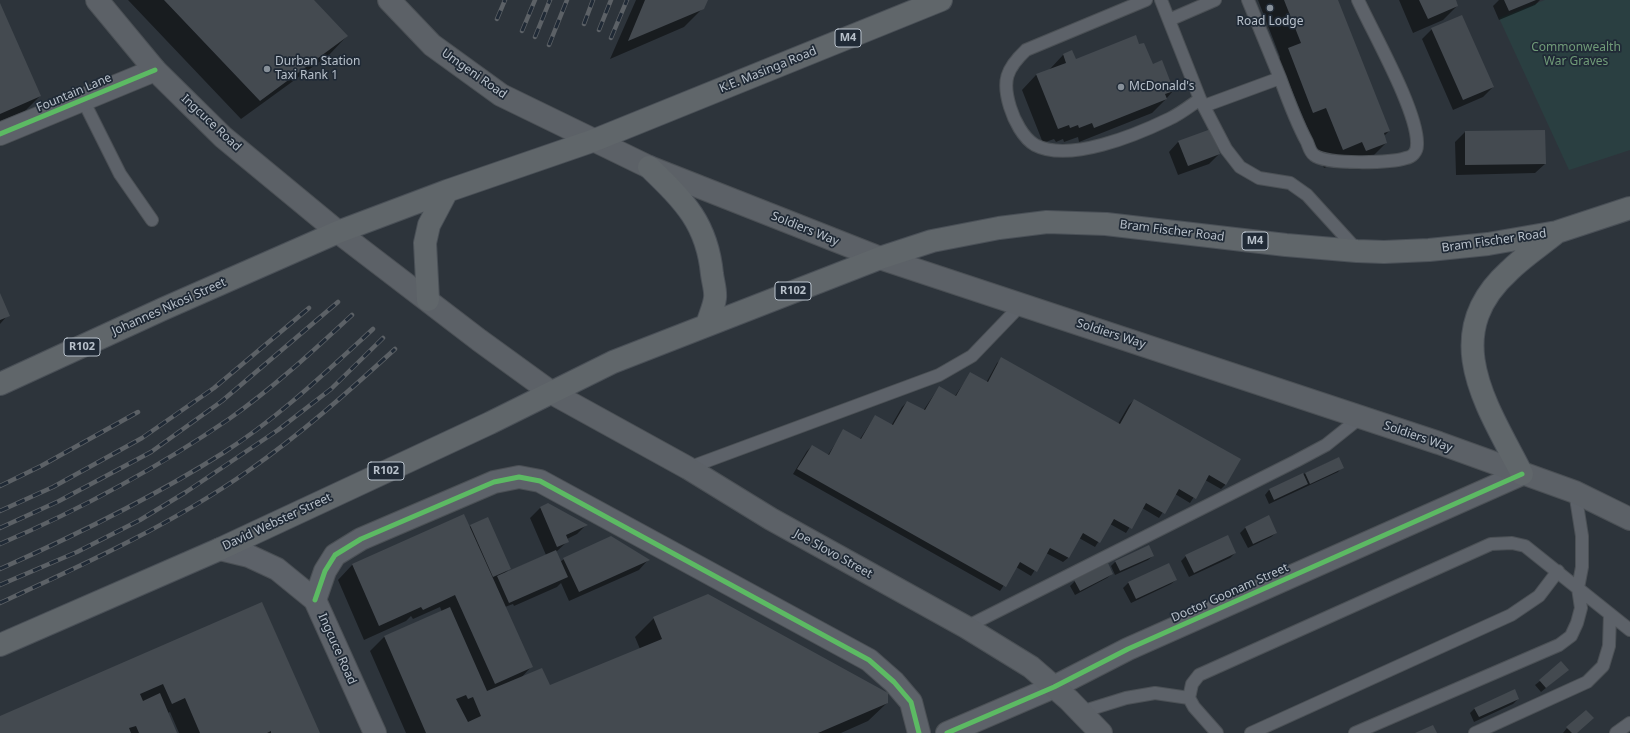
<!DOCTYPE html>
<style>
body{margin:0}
canvas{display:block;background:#2d343b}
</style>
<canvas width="1630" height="733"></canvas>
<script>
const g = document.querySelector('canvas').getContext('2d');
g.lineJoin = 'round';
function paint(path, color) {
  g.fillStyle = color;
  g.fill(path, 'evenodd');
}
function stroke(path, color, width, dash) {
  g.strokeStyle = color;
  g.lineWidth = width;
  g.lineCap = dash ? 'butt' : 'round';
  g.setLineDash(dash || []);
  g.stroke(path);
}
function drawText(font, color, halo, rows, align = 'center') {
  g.font = font + ' "Noto Sans",sans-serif';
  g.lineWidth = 3.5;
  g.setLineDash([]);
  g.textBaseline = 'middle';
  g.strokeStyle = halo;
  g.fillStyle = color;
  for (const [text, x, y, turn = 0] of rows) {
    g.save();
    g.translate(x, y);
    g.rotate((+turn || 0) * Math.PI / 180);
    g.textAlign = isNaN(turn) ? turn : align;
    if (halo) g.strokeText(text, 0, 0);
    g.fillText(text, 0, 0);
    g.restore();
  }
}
paint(new Path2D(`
 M1545 0H1630V150L1569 170 1499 18Z`), '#2a3f41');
paint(new Path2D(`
 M128 0H312L347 36 329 55 241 119Z
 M636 0H707L703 8 684 27 610 59Z
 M1258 0H1337L1389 131 1384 136 1386 143 1368 161 1347 169 1344 160 1324 168 1279 59 1280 57Z
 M1399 0H1455L1457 6 1443 20 1413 33Z
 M1499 0H1540L1535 5 1499 20 1493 6Z
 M0 5 40 96 25 111 0 121Z
 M1432 29 1493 87 1483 97 1453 110 1422 39Z
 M1139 46 1152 66 1173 91 1166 99 1152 113 1079 142 1078 137 1064 142 1063 139 1056 142 1054 139 1043 143 1022 90 1036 75 1049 70 1063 55 1071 51 1075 60Z
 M1465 132 1545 164 1535 173 1456 175 1455 142Z
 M1178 142 1219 154 1209 164 1178 175 1169 152Z
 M0 296 8 315 0 324Z
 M1002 359 1118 424 1129 405 1134 400 1226 484 1221 489 1205 480 1190 503 1175 494 1159 518 1142 508 1126 533 1110 524 1095 547 1079 538 1068 558 1063 562 1046 553 1031 576 1016 567 1000 591 793 474 807 451 812 446 828 455 844 430 860 439 875 416 891 426 902 407 907 402 923 411 939 387 955 396 970 374 986 383 997 363Z
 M1338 458 1342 467 1338 472 1269 504 1265 495 1269 490Z
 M548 504 586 525 577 534 567 539 568 541 556 552 560 562 564 559 648 560 639 570 569 601 561 583 557 587 514 606 513 604 505 607 531 667 521 678 549 687 640 649 635 637 654 618 887 703 868 721 841 733H406L370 651 385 636 442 612 440 607 413 619 411 616 406 621 364 640 338 580 352 565 464 515 469 527 471 526 510 568 505 573 546 555 530 518 540 508Z
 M1269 517 1276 533 1271 537 1248 548 1240 533 1245 528Z
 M1235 553 1230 558 1189 577 1181 561 1186 556Z
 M1153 556 1148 560 1115 575 1111 566 1115 562Z
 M1169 564 1176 580 1171 584 1131 603 1123 588 1128 583Z
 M1112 574 1107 578 1075 595 1070 586 1075 581Z
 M262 603 319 733H179L170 712 168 713 176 733H0V717Z
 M1563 674 1541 692 1535 685 1540 681Z
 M1518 699 1513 704 1474 722 1470 713 1475 708Z
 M1567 728 1576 733H1563Z`), '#0007');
paint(new Path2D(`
 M164 0H314L348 36 260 101Z
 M645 0H708L704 9 628 41Z
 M1284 0H1338L1390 131 1384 133 1387 143 1366 151 1362 142 1343 150 1326 108 1313 113 1288 48 1301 43Z
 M1419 0H1456L1458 6 1428 19Z
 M1504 0H1536L1509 11Z
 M0 3 41 96 0 114Z
 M1462 15 1494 87 1463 100 1431 28Z
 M1136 35 1139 44 1144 43 1153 64 1162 60 1174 91 1165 94 1167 99 1094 128 1092 123 1079 128 1078 125 1070 128 1069 125 1058 129 1036 74 1066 63 1063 54 1072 50 1076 59Z
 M1211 129 1220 154 1188 166 1178 141Z
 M1545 130 1546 164 1465 165V131Z
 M0 293 10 316 0 320Z
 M1001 357 1120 424 1134 399 1241 459 1226 485 1209 475 1196 499 1179 489 1165 514 1146 503 1132 529 1114 519 1100 543 1083 533 1069 558 1050 548 1037 572 1020 562 1006 587 797 469 812 445 829 455 843 429 861 439 875 415 893 425 907 401 925 410 939 386 956 396 970 372 988 382Z
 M1339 457 1344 468 1310 484 1305 473Z
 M1303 473 1308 484 1274 500 1269 489Z
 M548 503 588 525 566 535 569 542 557 547 540 507Z
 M464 514 533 667 495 684 455 595 423 610 421 607 379 626 352 564Z
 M1269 515 1277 533 1253 544 1245 527Z
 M488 517 511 569 493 577 470 525Z
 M1228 535 1236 553 1194 573 1185 555Z
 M611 536 650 560 579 592 563 558Z
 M1149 545 1154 556 1120 571 1115 561Z
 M556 550 568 577 509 603 497 576Z
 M1108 563 1113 574 1080 591 1074 580Z
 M1169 563 1177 580 1136 599 1128 582Z
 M708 594 888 693V703L818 733H426L384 636 450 607 487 691 542 668 550 685 662 639 653 617ZM466 695 468 699 473 697 481 716 468 722 456 699Z
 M262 602 320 733H271V731L267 733H200L185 698 172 704 163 684 140 694 143 701 160 693 177 733H139L136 726 129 728 131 733H0V716Z
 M1561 661 1569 670 1546 688 1539 680Z
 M1515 689 1519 699 1479 717 1474 708Z
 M1586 710 1594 718 1577 733H1572L1566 727Z
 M1433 725 1437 733H1415Z`), '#444a50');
const service = new Path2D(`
 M1146 0 1026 50C1006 69 1002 81 1010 107 1014 120 1023 138 1035 145 1069 163 1136 135 1169 119 1180 114 1190 106 1200 99
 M1161 0 1200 99 1226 149 1240 167 1259 178 1290 183 1307 195 1357 250
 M1169 20 1215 0
 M1280 78C1288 100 1296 122 1307 142 1309 147 1310 152 1314 155 1326 165 1391 163 1406 158 1412 157 1417 152 1417 145 1419 113 1373 33 1358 0
 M83 100 120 174 152 220
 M1204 106 1280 78 1248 0
 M688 468 939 375 972 356 1021 305
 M966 627 1296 461 1326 445 1361 417
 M1081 712 1126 698 1155 693 1189 698
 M1217 733 1194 707 1189 698 1192 684 1199 675 1491 544 1512 543 1525 546 1630 630
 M1251 733 1511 615 1539 596 1558 571
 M1355 733 1559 645 1571 636 1577 623 1581 608 1578 588 1582 567V536L1575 492
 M1475 733 1587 682 1603 666 1609 646 1610 614
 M1616 733 1630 723`);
const minor = new Path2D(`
 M0 134 155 70
 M220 549 249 556 277 569 315 600 375 733
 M315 600 325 571 335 555 361 539 494 482 519 477 540 481 869 660 894 682 911 702 919 733
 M947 733 1054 687 1128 649 1522 474`);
const secondary = new Path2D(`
 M97 0 155 70 223 137 338 232 479 340 552 393 688 468 771 519 966 627 1031 667 1069 700 1101 733
 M389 0 432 45 501 95 649 167 880 258 1439 443 1575 492 1630 519`);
const trunk = new Path2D(`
 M649 167C684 201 707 223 712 274 713 282 716 291 715 298 714 307 709 317 707 325
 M428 300 425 243 429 225 447 191
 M0 384 163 309 338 232 447 191 595 140 941 0
 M1522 474C1488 407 1437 336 1509 271 1523 257 1540 246 1556 233
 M0 645 220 549 490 423 613 362 880 258 932 241 999 228 1047 222 1106 224 1286 245 1357 251 1384 252 1429 250 1488 244 1557 232 1630 208`);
stroke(service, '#4b5055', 14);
stroke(minor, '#4b5055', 24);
stroke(secondary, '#4b5055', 24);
stroke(trunk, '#4a5057', 24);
stroke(service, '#5d6269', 12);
stroke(minor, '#5d6269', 22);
stroke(secondary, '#5c6167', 22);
stroke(trunk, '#60666a', 22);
const rail = new Path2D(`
 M497 19 505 0
 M584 24 593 0
 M599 30 611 0
 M522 31 535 0
 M535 37 550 0
 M611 38 627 0
 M549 45 567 0
 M0 486 41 466 138 412
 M0 511 53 487 142 438 214 388 309 308
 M0 528 59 501 151 452 222 401 338 302
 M0 544C81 509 156 469 229 419 273 388 313 351 352 315
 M0 569C76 535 152 498 223 453 278 418 325 373 373 329
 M0 585 77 552 140 520 186 492 278 430 331 389 383 338
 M0 603C85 564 171 525 248 471 301 434 348 392 395 349`);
stroke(rail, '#5c6166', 4.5);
stroke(rail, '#202a36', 3, [9]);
stroke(new Path2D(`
 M0 134 155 70
 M315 600 325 571 335 555 361 539 494 482 519 477 540 481 869 660 894 682 911 702 919 733
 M947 733 1054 687 1128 649 1522 474`), '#5cba63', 5);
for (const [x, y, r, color] of [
 [1270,8,4,"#879099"],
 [267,69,4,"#879099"],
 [1121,87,4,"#879099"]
]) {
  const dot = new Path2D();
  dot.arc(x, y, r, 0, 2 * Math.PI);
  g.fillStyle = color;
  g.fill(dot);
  stroke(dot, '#202a36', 1.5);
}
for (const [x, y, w] of [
 [848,38,26],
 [1255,241,26],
 [793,291,36],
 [82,347,36],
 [386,471,36]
]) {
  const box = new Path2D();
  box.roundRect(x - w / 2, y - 9, w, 18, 3);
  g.fillStyle = '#202a36';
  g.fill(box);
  stroke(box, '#b8c1cb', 1);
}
drawText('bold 11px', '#b8c1cb', null, [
 ["M4",848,38],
 ["M4",1255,241],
 ["R102",793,291],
 ["R102",82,347],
 ["R102",386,471]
]);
drawText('12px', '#b8c1cb', '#202a36', [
 ["Road Lodge",1270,22,"center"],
 ["Durban Station",275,62],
 ["Taxi Rank 1",275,76],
 ["McDonald's",1129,87]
], 'left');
drawText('12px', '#709b78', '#202a36', [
 ["Commonwealth",1576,48],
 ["War Graves",1576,62]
]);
drawText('12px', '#b8c1cb', '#202a36', [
 ["K.E. Masinga Road",768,70,-22],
 ["Umgeni Road",474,74,35],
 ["Fountain Lane",74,93,-23],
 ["Ingcuce Road",211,123,43],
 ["Soldiers Way",805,229,22],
 ["Bram Fischer Road",1172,231,7],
 ["Bram Fischer Road",1494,241,-8],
 ["Johannes Nkosi Street",169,307,-24],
 ["Soldiers Way",1111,334,18],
 ["Soldiers Way",1418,437,19],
 ["David Webster Street",277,522,-25],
 ["Joe Slovo Street",833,554,29],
 ["Doctor Goonam Street",1230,593,-24],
 ["Ingcuce Road",337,649,66]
]);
</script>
